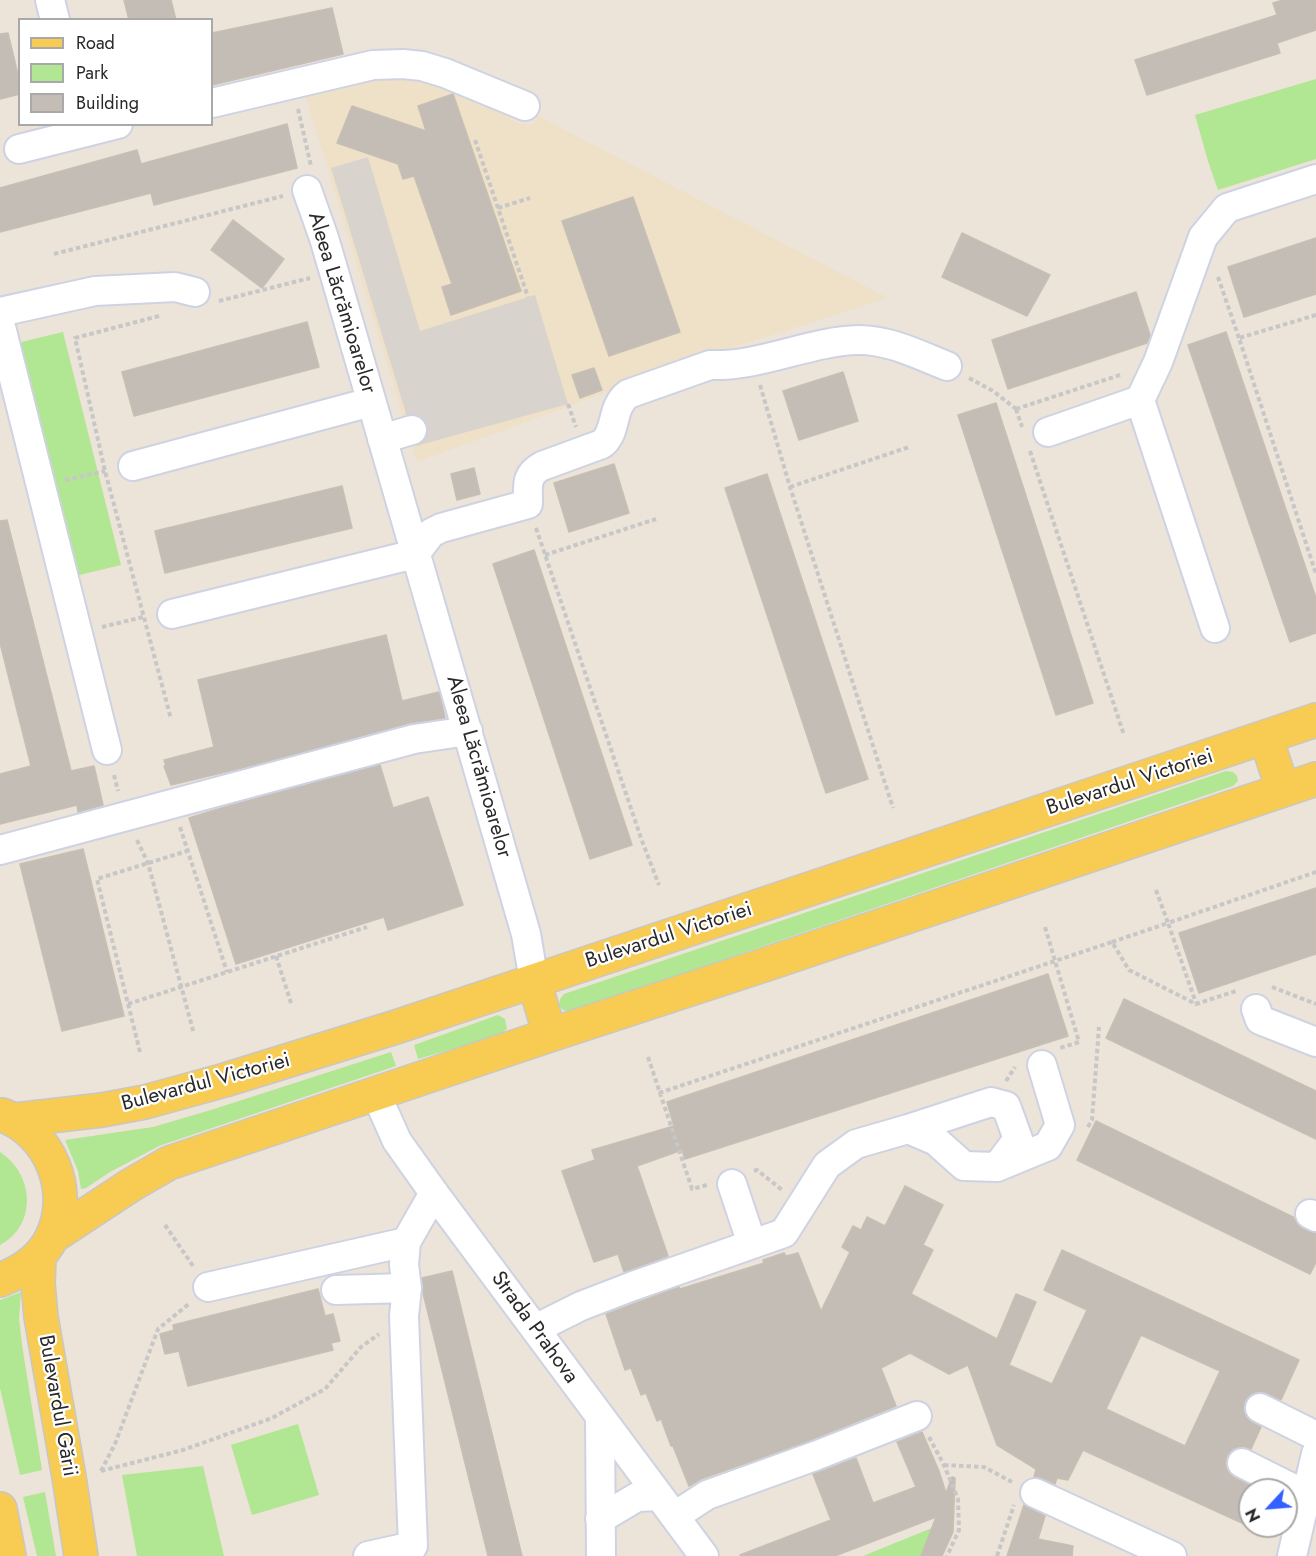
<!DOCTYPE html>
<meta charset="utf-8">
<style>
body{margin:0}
#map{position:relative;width:1316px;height:1556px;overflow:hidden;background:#ece3d9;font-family:Jost,sans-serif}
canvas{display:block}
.legend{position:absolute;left:18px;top:18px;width:195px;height:108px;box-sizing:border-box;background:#fff;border:2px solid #a9a9a9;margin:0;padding:8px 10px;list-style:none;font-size:18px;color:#292929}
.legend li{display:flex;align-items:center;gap:12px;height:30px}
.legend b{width:30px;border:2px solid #a9a9a9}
.north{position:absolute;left:1238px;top:1478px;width:60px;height:60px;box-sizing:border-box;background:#fff;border:2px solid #a9a9a9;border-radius:50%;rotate:244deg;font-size:16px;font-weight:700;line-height:24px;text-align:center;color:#292929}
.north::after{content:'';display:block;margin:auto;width:21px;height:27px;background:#3360ff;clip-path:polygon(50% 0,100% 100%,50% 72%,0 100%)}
</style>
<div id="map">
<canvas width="1316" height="1556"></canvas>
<ul class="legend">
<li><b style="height:8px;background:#f8cc52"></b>Road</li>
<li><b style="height:16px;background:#b1e692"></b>Park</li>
<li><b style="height:16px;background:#c4bdb6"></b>Building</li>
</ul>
<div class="north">N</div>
</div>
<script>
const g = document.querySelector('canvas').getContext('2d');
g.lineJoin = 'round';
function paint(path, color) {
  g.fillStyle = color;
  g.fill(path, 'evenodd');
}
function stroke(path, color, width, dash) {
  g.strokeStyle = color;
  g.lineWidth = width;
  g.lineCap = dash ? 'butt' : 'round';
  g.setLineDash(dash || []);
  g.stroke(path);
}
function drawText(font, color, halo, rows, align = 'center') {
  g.font = font + ' Jost,sans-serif';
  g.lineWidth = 4.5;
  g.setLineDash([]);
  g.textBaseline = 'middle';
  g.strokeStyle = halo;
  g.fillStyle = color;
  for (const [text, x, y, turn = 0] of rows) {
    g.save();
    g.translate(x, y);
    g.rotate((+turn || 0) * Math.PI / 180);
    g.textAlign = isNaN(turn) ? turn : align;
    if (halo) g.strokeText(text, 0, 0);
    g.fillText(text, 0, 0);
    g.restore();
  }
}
paint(new Path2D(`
 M434 75 518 123 533 125 538 116 888 298 697 359 417 462 302 85Z`), '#efe1c7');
paint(new Path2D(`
 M1316 79V159L1218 190 1208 161 1195 115Z
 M63 332 121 565 71 577 13 344Z
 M1226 771 1233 772 1237 776 1238 781 1233 786 570 1012 563 1010 559 1005 560 999 564 994Z
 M498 1015 505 1019 507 1029 498 1036 418 1059 414 1045Z
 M391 1052 396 1066 159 1146 110 1172 86 1188 81 1189 78 1171 65 1140 153 1127 211 1110Z
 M0 1152C34 1174 38 1225 0 1245Z
 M21 1292 19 1318 22 1345 42 1470 20 1475 0 1388V1300Z
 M298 1424 319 1495 252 1515 231 1445Z
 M203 1466 224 1556H137L122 1475Z
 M45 1492 56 1556H37L23 1497Z
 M932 1528 921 1556H863Z`), '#b1e692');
paint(new Path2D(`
 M368 157 420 331 535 295 568 404 416 446 331 168Z`), '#d8d3cc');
const building = new Path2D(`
 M124 0H171L176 20H129Z
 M1283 0H1316V30L1277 43 1280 53 1147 95 1135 60 1277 15 1273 3Z
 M332 8 343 54 212 85V33Z
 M8 33 20 83V94L0 99V34Z
 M453 94 521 291 451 315 442 287 452 284 414 176 403 179 398 164 337 143 352 106 426 131 418 106Z
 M287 124 297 168 154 205 151 193 0 232V188L137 150 141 164Z
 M633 197 680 332 609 356 562 221Z
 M233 220 284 259 262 288 211 250Z
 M962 233 1050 275 1027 316 942 277Z
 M1316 238V294L1244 317 1228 267Z
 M1136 292 1150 335 1147 343 1008 389 992 340Z
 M307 322 319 367 134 416 122 372Z
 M1226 332 1316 598V633L1290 642 1188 345Z
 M594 368 602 390 580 398 572 375Z
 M843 372 858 421 799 440 783 391Z
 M996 403 1093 703 1056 715 958 415Z
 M614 464 629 513 569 532 554 483Z
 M474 468 480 494 457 500 451 474Z
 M767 474 868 779 826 793 725 488Z
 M342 486 352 528 165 573 155 531Z
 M7 520 71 771 94 766 103 805 78 812 77 805 0 824V774L31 766 0 643V521Z
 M534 550 632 845 590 859 493 564Z
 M386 635 402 701 439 692 445 718 410 723 259 764 171 785 164 766H166L164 760 214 747 198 680Z
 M380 765 393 808 428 797 463 905 388 930 384 917 236 964 189 818 231 805Z
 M83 849 124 1016 62 1031 20 864Z
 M1316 888V954L1199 993 1179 933Z
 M1048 974 1068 1036 685 1159 682 1150 637 1166 668 1256 624 1272 618 1254 594 1262 562 1171 595 1160 592 1150 674 1126 667 1102Z
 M1124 999 1316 1091V1139L1106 1038Z
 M1096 1121 1295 1218 1297 1224 1302 1228 1316 1233V1262L1310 1274 1077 1160Z
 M905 1186 943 1205 923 1245 933 1250 911 1294 997 1339 1016 1294 1036 1302 1009 1365 1052 1384 1087 1310 1044 1290 1062 1250 1299 1360 1281 1400 1267 1393 1260 1392 1250 1395 1245 1401 1244 1410 1246 1417 1252 1422 1261 1427 1251 1449 1242 1447 1233 1449 1228 1455 1226 1463 1229 1473 1235 1478 1250 1485V1511L1244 1524 1083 1450 1068 1480 1057 1478 1055 1484 1042 1478 1034 1477 1036 1469 997 1445 968 1365 949 1374 910 1353 881 1368 896 1406 809 1441 701 1479 689 1486 673 1446H671L661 1419 657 1421 646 1393 641 1395 631 1368 625 1370 606 1314 679 1287 680 1289 764 1263 763 1260 784 1253 786 1256 798 1253 821 1311 850 1252 842 1247 853 1226 861 1230 867 1217 885 1226ZM1141 1335 1220 1371 1185 1446 1106 1409Z
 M452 1271 522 1556H488L423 1293 422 1278Z
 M318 1289 325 1316 333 1314 340 1341 331 1343 333 1350 188 1386 179 1351 165 1354 160 1334 174 1330 173 1325Z
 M922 1432 939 1471 946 1493 952 1477 955 1478 953 1532 942 1556H921L936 1517 835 1556H741L740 1555 831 1520 813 1474 856 1458 873 1503 916 1487 897 1442Z
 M1024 1505 1045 1516 1038 1539 1073 1546 1072 1556H1007Z`);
paint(building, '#c4bdb6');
stroke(building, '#c7bfb3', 1.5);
const minor = new Path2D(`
 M50 0 55 20
 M212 103 373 65 403 64 422 66 445 73 525 106
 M19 149 118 124
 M307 190 324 238 334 272 526 934 534 981
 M0 312 95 291 175 287 195 292
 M0 323 107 750
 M1048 432 1140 400
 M382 439 412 430
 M133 466 371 402
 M415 554 431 533 441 528 528 504C528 486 525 475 542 466L602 444C618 431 610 408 628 394L710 365C761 367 809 341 859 340 890 340 919 355 947 366
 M172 614 415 554
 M1215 628 1140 400 1158 362 1203 237 1227 208 1316 179
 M0 850 414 739 468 731
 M1256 1009 1260 1020 1316 1042
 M376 1094 397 1141 434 1193 704 1556
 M997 1167 1048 1146 1060 1125 1042 1065
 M732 1184 752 1244
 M1310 1214 1316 1217
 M208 1287 406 1242
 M407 1288 404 1265 406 1242 434 1193
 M336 1290 407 1288 404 1316 413 1546 368 1556
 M535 1329 581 1306 633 1286 784 1233 827 1165 856 1144 908 1129 936 1141 964 1166 997 1167 1018 1139 1006 1106 991 1102 908 1129
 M1260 1408 1316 1436
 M600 1418 601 1556
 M1242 1463 1306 1495
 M1035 1493 1172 1556
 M676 1518 684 1510 707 1495 815 1456 917 1416
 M600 1519 637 1497 659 1496
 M1292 1556 1316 1454`);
const major = new Path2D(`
 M1266 738 1283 790
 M534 981 550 1035
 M15 1120 102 1110 145 1102 225 1080 396 1027 534 981 1316 720
 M52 1237 131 1185 169 1163 550 1035 770 963 1316 779
 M39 1256 38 1284 41 1317 69 1477 81 1556
 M0 1280C21 1272 42 1258 52 1237 74 1191 50 1132 2 1115
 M0 1509 9 1556`);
stroke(minor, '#ced3e3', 32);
stroke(major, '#c7c7c7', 36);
stroke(new Path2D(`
 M298 109 311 166
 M475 140 528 297
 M498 208 530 198
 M54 254 283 196
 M1218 277 1239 338
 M219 301 310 278
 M1316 315 1239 338 1316 574
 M159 316 75 338 105 471 171 719
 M969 378 993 391 1016 409
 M760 385 790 487 893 808
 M568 404 576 427
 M1016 409 1022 427
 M1016 409 1123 374
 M1030 451 1124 735
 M65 480 105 471
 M790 487 909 447
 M536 528 642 841 659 885
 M545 555 656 519
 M102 627 143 617
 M114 775 118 791
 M180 827 227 972
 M137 840 148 863 194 1034
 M1156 890 1168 923 1316 872
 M1045 927 1079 1042 1060 1048
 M1112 942 1168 923 1196 1003
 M276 956 292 1006
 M1272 987 1316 1004
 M128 1004 367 927
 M140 1052 97 879 187 851
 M648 1057 692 1189 707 1185
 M1006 1081 1015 1067
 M659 1093 1112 942 1129 970 1196 1004 1236 991
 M1088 1127 1092 1120 1099 1027
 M754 1171 757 1170 782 1190
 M165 1225 193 1266
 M929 1437 944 1465 958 1499 959 1530 947 1556
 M944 1465 984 1467 1012 1482
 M101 1471 183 1450 272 1418 325 1389 361 1347 379 1334
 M101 1471 115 1444 158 1329 190 1303
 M997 1556 1014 1505`), '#c7c7c7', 4, [4.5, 3]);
stroke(minor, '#fff', 28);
stroke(major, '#f8cc52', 33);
drawText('21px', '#292929', '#fff', [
 ["Aleea Lăcrămioarelor",341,303,73],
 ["Aleea Lăcrămioarelor",478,767,74],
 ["Bulevardul Victoriei",1130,783,-18],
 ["Bulevardul Victoriei",669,936,-18],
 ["Bulevardul Victoriei",206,1083,-15],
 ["Strada Prahova",534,1328,54],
 ["Bulevardul Gării",57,1406,80]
]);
</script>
